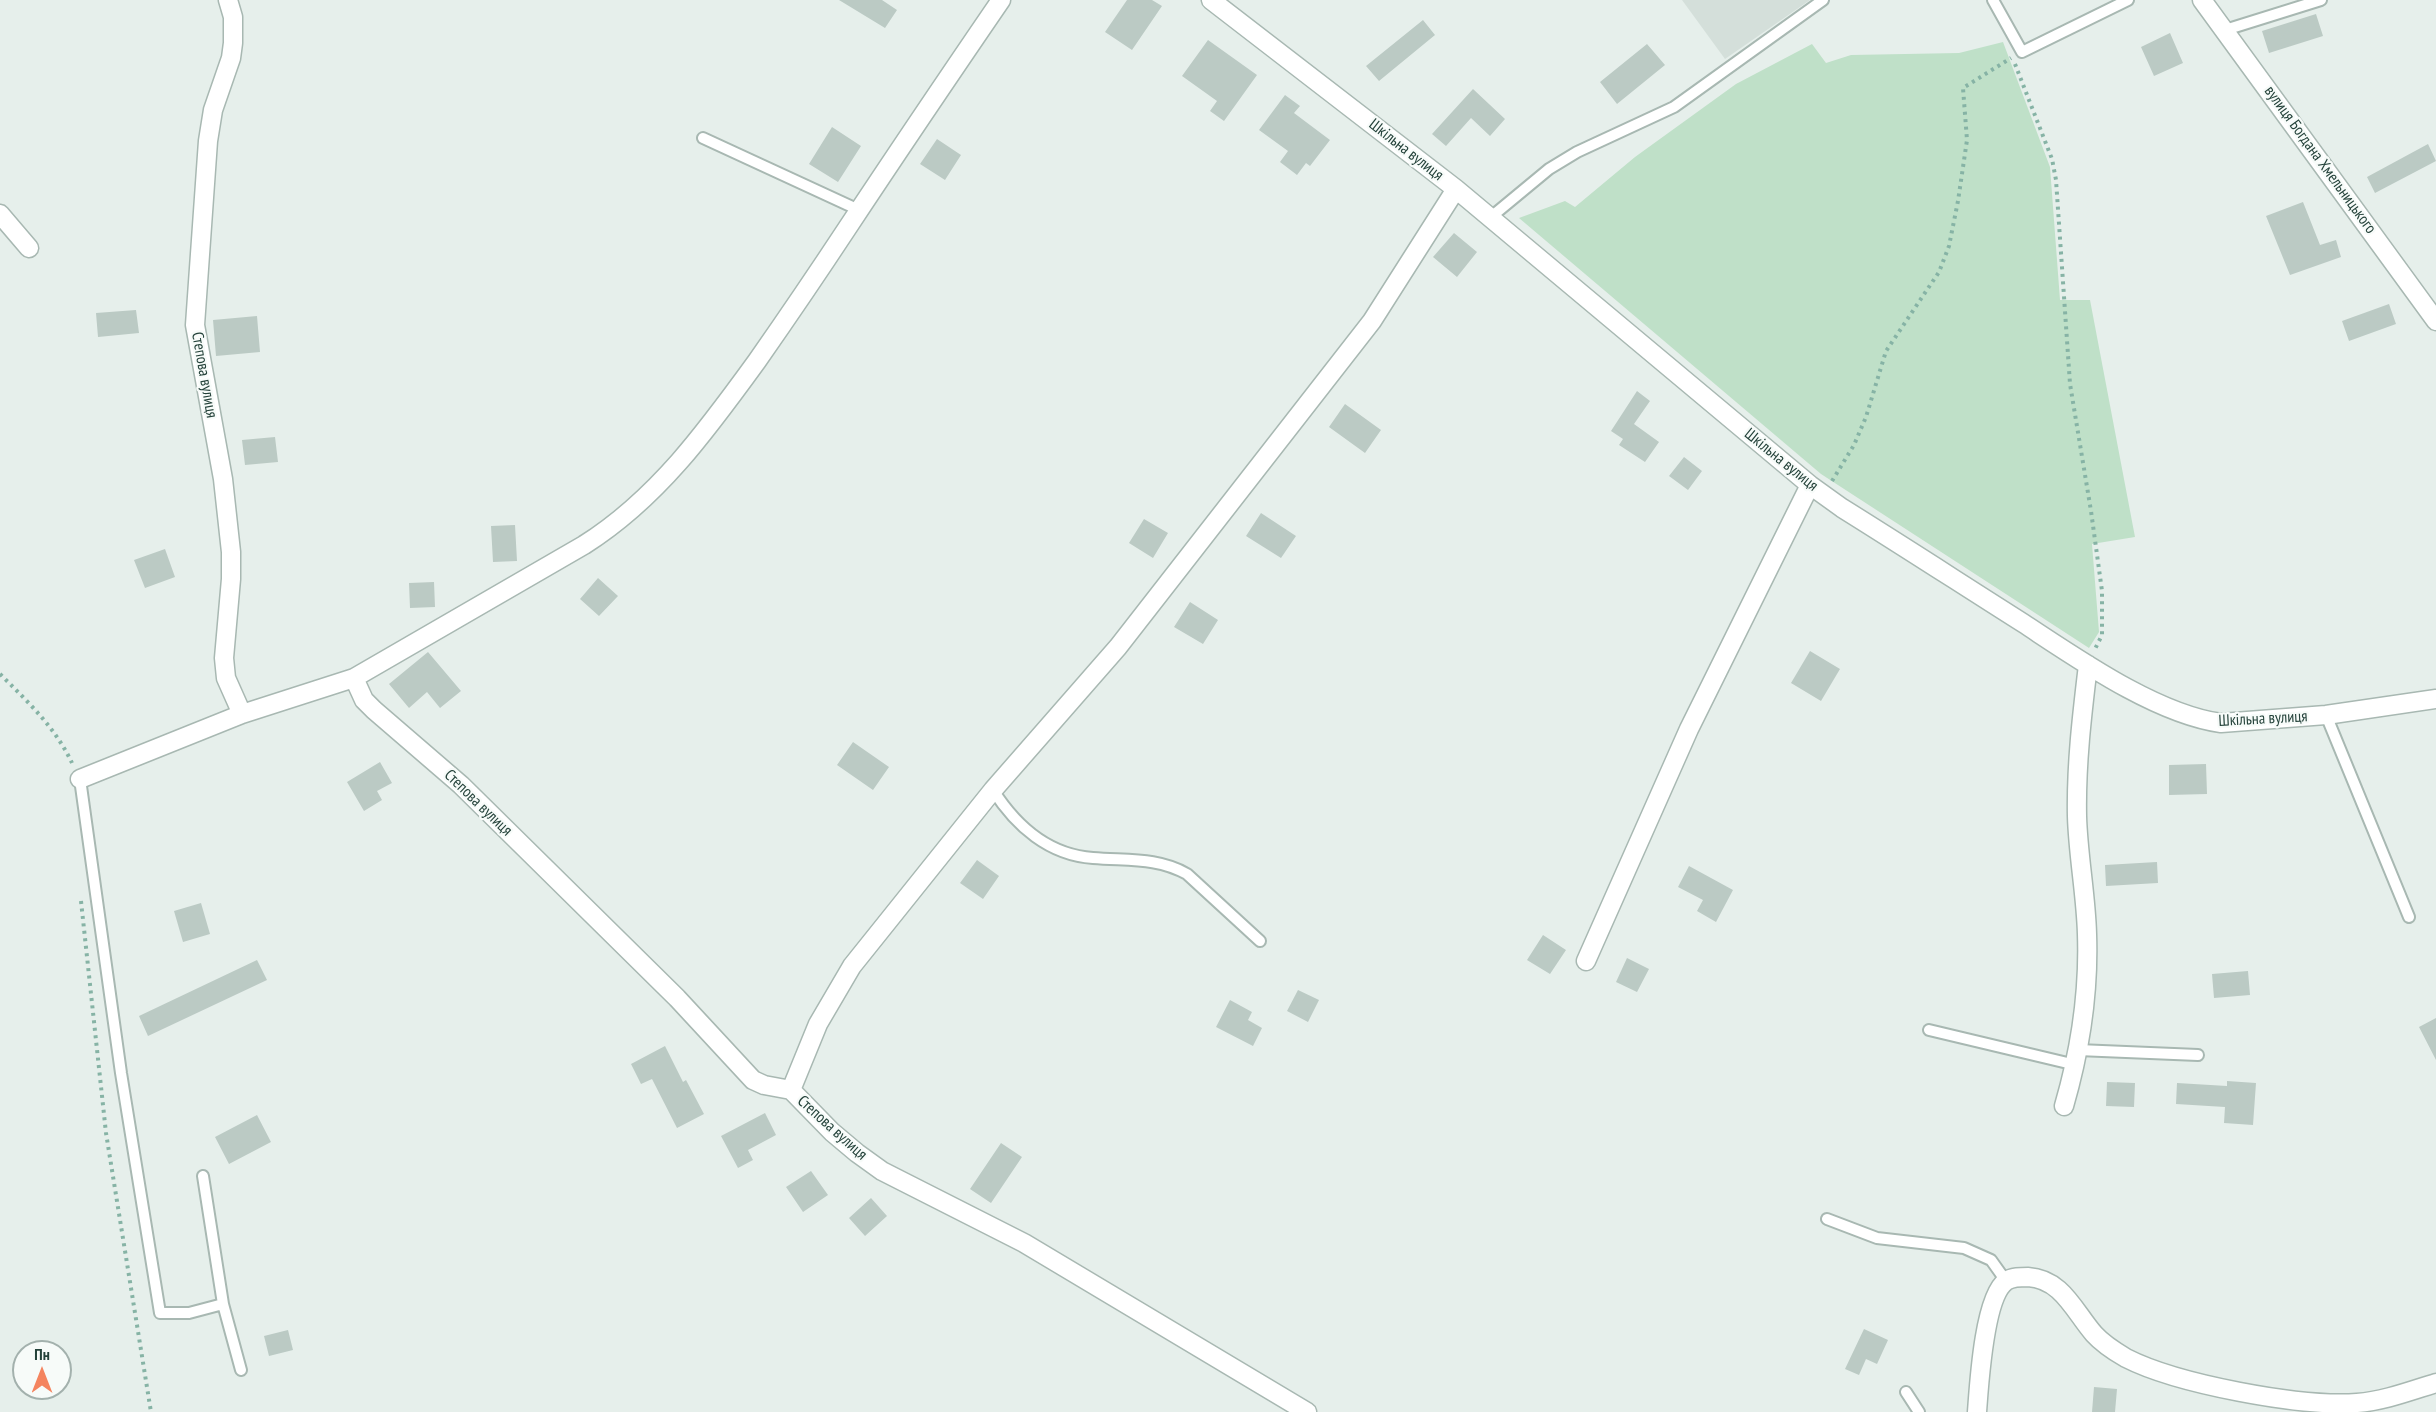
<!DOCTYPE html>
<meta charset="utf-8">
<style>
body{margin:0}
#map{position:relative;width:2436px;height:1412px;overflow:hidden;background:#e6efeb;font-family:"PT Sans Narrow",sans-serif}
canvas{display:block}
.north{position:absolute;left:12px;top:1340px;width:60px;height:60px;box-sizing:border-box;background:#f7fbf9;border:2px solid #a3b1ad;border-radius:50%;rotate:0deg;font-size:16px;font-weight:700;line-height:24px;text-align:center;color:#24423a}
.north::after{content:'';display:block;margin:auto;width:21px;height:27px;background:#f4845f;clip-path:polygon(50% 0,100% 100%,50% 72%,0 100%)}
</style>
<div id="map">
<canvas width="2436" height="1412"></canvas>
<div class="north">Пн</div>
</div>
<script>
const g = document.querySelector('canvas').getContext('2d');
g.lineJoin = 'round';
function paint(path, color) {
  g.fillStyle = color;
  g.fill(path, 'evenodd');
}
function stroke(path, color, width, dash) {
  g.strokeStyle = color;
  g.lineWidth = width;
  g.lineCap = dash ? 'butt' : 'round';
  g.setLineDash(dash || []);
  g.stroke(path);
}
function drawText(font, color, halo, rows, align = 'center') {
  g.font = font + ' "PT Sans Narrow",sans-serif';
  g.lineWidth = 4.5;
  g.setLineDash([]);
  g.textBaseline = 'middle';
  g.strokeStyle = halo;
  g.fillStyle = color;
  for (const [text, x, y, turn = 0] of rows) {
    g.save();
    g.translate(x, y);
    g.rotate((+turn || 0) * Math.PI / 180);
    g.textAlign = isNaN(turn) ? turn : align;
    if (halo) g.strokeText(text, 0, 0);
    g.fillText(text, 0, 0);
    g.restore();
  }
}
paint(new Path2D(`
 M1682 0H1810L1725 59Z`), '#d4dfda');
paint(new Path2D(`
 M2003 42 2050 167 2060 300H2090L2135 537 2092 544 2099 632 2089 648 1821 474 1519 218 1565 201 1575 207 1635 157 1736 84 1812 44 1826 63 1851 55 1959 53Z`), '#bfe0c8');
paint(new Path2D(`
 M839 0H882L897 10 885 28Z
 M1127 0H1152L1162 6 1132 50 1105 32Z
 M2316 14 2323 36 2269 53 2262 31Z
 M1423 20 1435 35 1379 81 1366 66Z
 M2170 33 2183 63 2154 76 2141 47Z
 M1208 40 1257 75 1224 121 1210 111 1217 101 1182 76Z
 M1647 44 1665 65 1617 104 1600 82Z
 M1473 89 1505 119 1490 136 1471 118 1446 146 1432 134Z
 M1285 95 1300 106 1294 113 1330 140 1310 166 1306 163 1297 175 1280 162 1288 151 1259 130Z
 M832 127 861 146 838 182 809 164Z
 M937 139 961 155 945 180 920 164Z
 M2428 144 2436 161 2375 193 2367 177Z
 M2303 202 2320 245 2336 240 2341 257 2290 275 2266 216Z
 M1454 233 1477 252 1457 277 1433 257Z
 M2389 304 2396 324 2349 341 2342 321Z
 M136 310 139 333 98 337 96 313Z
 M257 316 260 352 216 356 213 320Z
 M1637 391 1650 401 1634 424 1659 442 1645 462 1619 445 1623 439 1611 431Z
 M1345 404 1381 430 1365 453 1329 427Z
 M275 437 278 462 245 465 242 440Z
 M1684 457 1702 471 1688 490 1669 476Z
 M1261 513 1296 536 1281 558 1246 536Z
 M1144 519 1168 533 1153 558 1129 543Z
 M515 525 517 561 493 562 491 526Z
 M165 549 175 577 145 588 134 560Z
 M598 578 618 596 599 616 580 599Z
 M434 582 435 607 410 608 409 583Z
 M1190 602 1218 620 1203 644 1174 627Z
 M1810 651 1840 669 1821 701 1791 683Z
 M428 652 461 691 440 708 427 692 409 708 389 684Z
 M853 742 889 767 873 790 837 765Z
 M380 762 392 783 377 791 382 800 364 811 347 782Z
 M2206 764 2207 794 2169 795V765Z
 M977 860 999 876 983 899 960 883Z
 M2157 862 2158 883 2106 886 2105 865Z
 M1689 866 1733 890 1716 922 1697 911 1703 900 1678 887Z
 M201 903 210 934 183 942 174 911Z
 M1543 935 1566 950 1550 974 1527 960Z
 M1627 958 1649 969 1637 992 1616 982Z
 M257 960 267 980 148 1036 139 1016Z
 M2248 971 2250 995 2214 998 2212 974Z
 M1298 990 1319 1000 1308 1022 1287 1011Z
 M1230 1000 1252 1012 1248 1020 1262 1028 1253 1046 1216 1027Z
 M2436 1018V1060L2419 1027Z
 M665 1046 683 1082 686 1080 704 1114 677 1128 652 1079 641 1084 631 1064Z
 M2227 1081 2256 1083 2253 1125 2224 1123 2225 1107 2176 1104 2177 1083 2227 1086Z
 M2107 1082 2135 1083 2134 1107 2106 1106Z
 M765 1113 776 1135 748 1150 753 1160 738 1168 721 1136Z
 M257 1115 271 1142 229 1164 215 1137Z
 M1001 1143 1022 1157 991 1203 970 1189Z
 M811 1171 828 1195 803 1212 786 1187Z
 M871 1198 887 1216 865 1236 849 1218Z
 M1864 1329 1888 1340 1877 1364 1866 1359 1859 1375 1845 1369Z
 M288 1330 293 1350 269 1356 264 1336Z
 M2094 1387 2117 1389 2115 1412H2092Z`), '#bbcac4');
const lane = new Path2D(`
 M1993 0 2022 52 2128 0
 M2225 30 2321 0
 M703 138 859 210
 M1491 217 1549 169 1577 152 1674 107 1823 0
 M2326 715 2409 917
 M80 779 121 1073 160 1313H189L223 1304
 M993 790C1016 826 1049 855 1093 858 1127 861 1157 857 1187 874L1260 941
 M1929 1030 2076 1065
 M2078 1050 2198 1055
 M203 1176 223 1304 241 1370
 M1827 1219 1877 1238 1964 1248 1991 1260 2006 1281
 M1906 1392 1919 1412`);
const street = new Path2D(`
 M228 0 233 17V43L231 58 213 110 208 141 195 325 223 479 231 552V579L224 658 226 678 242 714
 M1211 0 1456 189 1810 485 1842 508C1903 546 1963 585 2023 623 2078 659 2156 714 2221 723L2326 715 2436 699
 M2202 0 2436 321
 M0 214 29 248
 M354 678 364 700 374 710 461 785 677 998 753 1080 764 1085 791 1090 832 1132 857 1153 882 1171 1024 1243 1307 1412
 M80 779 242 714 354 678 584 545C657 499 707 430 757 361 787 318 817 274 846 230 897 153 949 76 1001 0
 M1586 961 1689 729 1810 485
 M791 1090 818 1024 852 966 993 790 1118 647 1372 321 1456 189
 M2064 1106C2080 1051 2089 991 2087 934 2086 895 2078 855 2077 816 2076 765 2082 715 2088 665
 M1977 1412C1979 1385 1984 1297 2006 1281 2012 1277 2021 1277 2028 1277 2062 1279 2074 1311 2094 1334 2103 1344 2114 1351 2126 1358 2177 1384 2299 1407 2357 1403 2384 1401 2410 1391 2436 1383`);
stroke(lane, '#a8b8b2', 14);
stroke(street, '#a8b8b2', 21);
stroke(new Path2D(`
 M2015 64 2052 159 2056 180 2070 384 2091 511 2102 591V635L2094 651
 M1832 481 1854 445 1866 417 1886 351 1939 272 1949 246 1958 201 1967 140 1963 88 2011 58
 M0 674C28 702 55 727 72 763
 M81 901 106 1133 151 1412`), '#86b3a5', 4, [3, 4.5]);
stroke(lane, '#fff', 10);
stroke(street, '#fff', 18);
drawText('16px', '#24423a', '#f7fbf9', [
 ["Шкільна вулиця",1406,150,38],
 ["вулиця Богдана Хмельницького",2320,160,54],
 ["Степова вулиця",204,375,80],
 ["Шкільна вулиця",1781,460,39],
 ["Шкільна вулиця",2263,719,-3],
 ["Степова вулиця",478,803,44],
 ["Степова вулиця",832,1128,42]
]);
</script>
